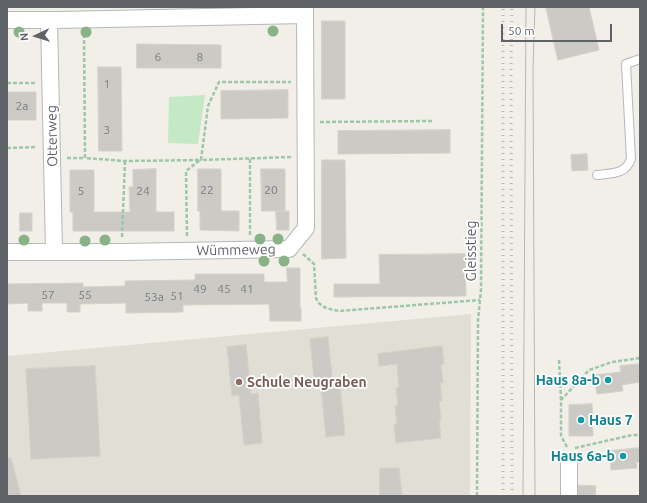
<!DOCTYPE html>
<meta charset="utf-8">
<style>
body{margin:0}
#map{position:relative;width:647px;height:503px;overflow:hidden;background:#f1efe8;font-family:Ubuntu,sans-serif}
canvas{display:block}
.frame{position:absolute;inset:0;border:8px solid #5f6368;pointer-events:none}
.north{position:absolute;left:16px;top:16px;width:40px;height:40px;-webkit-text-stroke:3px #fff;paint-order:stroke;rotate:266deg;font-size:11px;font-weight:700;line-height:16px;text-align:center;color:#5f6368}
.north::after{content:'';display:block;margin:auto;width:14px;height:18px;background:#5f6368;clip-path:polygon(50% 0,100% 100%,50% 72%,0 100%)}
.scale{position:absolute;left:501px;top:24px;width:111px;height:18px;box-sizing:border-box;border:2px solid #5f6368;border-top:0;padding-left:5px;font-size:12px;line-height:14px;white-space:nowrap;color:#5f6368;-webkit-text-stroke:3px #fff;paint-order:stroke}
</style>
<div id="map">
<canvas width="647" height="503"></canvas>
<div class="frame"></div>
<div class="north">N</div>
<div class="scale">50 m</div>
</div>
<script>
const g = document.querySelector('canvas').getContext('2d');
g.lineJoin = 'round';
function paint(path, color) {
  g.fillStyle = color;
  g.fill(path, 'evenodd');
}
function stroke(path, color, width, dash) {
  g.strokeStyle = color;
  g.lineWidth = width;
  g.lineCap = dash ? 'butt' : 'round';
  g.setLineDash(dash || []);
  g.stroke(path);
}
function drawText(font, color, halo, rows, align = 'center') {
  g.font = font + ' Ubuntu,sans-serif';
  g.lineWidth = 3.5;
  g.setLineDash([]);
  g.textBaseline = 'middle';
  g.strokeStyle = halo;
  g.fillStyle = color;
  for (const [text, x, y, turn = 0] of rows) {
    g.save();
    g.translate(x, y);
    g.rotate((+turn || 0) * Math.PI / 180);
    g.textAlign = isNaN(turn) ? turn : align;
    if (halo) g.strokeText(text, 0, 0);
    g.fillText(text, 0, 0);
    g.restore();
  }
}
paint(new Path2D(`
 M471 314 470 496H7V356Z`), '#e1ded6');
paint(new Path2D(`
 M205 95 198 144 168 143 169 97Z`), '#c5e8c5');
const building = new Path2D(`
 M546 7H589L599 50 558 60Z
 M322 21H345V99H322Z
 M137 44 221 45V68H137Z
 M98 67H121L122 151H99Z
 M288 90V118L221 119V91Z
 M7 92H36V120H7Z
 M450 130V153L338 154V131Z
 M587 154 588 170 572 171 571 155Z
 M322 160H345L346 258 322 259Z
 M156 169V212H174V231H73V212H70V170H94V212H130L129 187H133V170Z
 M198 169H221V211H239V231L200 230V211H198Z
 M261 169H285V211H262Z
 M276 211H289V230H277Z
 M20 213H32V231H20Z
 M465 254 466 296 334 297V284H380L379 255Z
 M287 268H300V308H301V321H270L269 304 183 305V312L126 313V303L80 304V312H67V303H42V311H28V303L7 304V284L83 283V287L125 286V281L195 280V274H264V282H287Z
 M328 337 333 386 340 385 345 435 326 437 321 387 315 388 310 339Z
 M246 345 251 394 258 393 262 443 244 445 239 395 232 396 227 347Z
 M442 346 444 364 441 365 443 383H440L442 401 439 402 441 420H439L441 438 396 443 394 425 397 424 395 406H398L396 388 399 387 397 364 379 366 378 354Z
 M640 364V382L622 385 623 391 597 394 594 375 621 372 620 366Z
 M95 366 100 456 31 459 26 369Z
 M592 404 593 436H569V405Z
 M640 448V462H636L637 468 611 470 610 451Z
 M11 458 21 496H7V459Z
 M380 468H399L402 496H380Z
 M578 485 596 486 595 496H578Z`);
paint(building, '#cccac5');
stroke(building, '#d6d1c6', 1);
const service = new Path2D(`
 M597 175C612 173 625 175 631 159L626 64 640 59`);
const minor = new Path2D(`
 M7 20H57L305 15
 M49 20 54 252
 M7 252H122L289 249 306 228 305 7
 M569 496V461`);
stroke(service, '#b5b8bc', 10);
stroke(minor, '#b5b8bc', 18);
stroke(new Path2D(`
 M84 34 85 158 125 161 201 160
 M7 83H36
 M320 122 433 121
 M7 148 36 147
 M291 157 201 160 208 106 219 82H291
 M67 158H85
 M250 159V236
 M187 236 186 171 200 160
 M122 237 125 161
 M303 254 314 264 316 298C320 308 329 309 339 311L480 300
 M559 360 561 400
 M567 447 561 436V400L589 370 612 362 640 358
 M575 448 632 435H640
 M477 496 478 320 481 290 483 7`), '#9cc7a9', 2.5, [4, 2]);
stroke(service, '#fff', 8);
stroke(minor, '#fff', 16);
stroke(new Path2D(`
 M535 7 533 69 535 496
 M523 496 526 7`), '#b6b7b8', 1);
stroke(new Path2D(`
 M503 496V7
 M512 496 511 65 512 7`), '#b6b7b8', 3, [1, 5]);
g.fillStyle = '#89b387';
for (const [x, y] of [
 [273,31],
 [19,32],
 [86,32],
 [260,239],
 [278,239],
 [24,240],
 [105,240],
 [85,241],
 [264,261],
 [284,261]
]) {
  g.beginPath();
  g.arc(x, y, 5.5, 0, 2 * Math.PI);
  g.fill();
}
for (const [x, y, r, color] of [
 [608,380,4,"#0f9aa8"],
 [239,382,4,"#8d6e63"],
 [581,420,4,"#0f9aa8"],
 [623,456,4,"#0f9aa8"]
]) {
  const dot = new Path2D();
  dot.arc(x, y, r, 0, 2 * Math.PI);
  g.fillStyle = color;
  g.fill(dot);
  stroke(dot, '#fff', 1.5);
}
drawText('12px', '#7a7d7f', null, [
 ["6",158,57],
 ["8",200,57],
 ["1",107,84],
 ["2a",22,106],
 ["3",107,130],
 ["22",207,190],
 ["20",271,190],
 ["5",81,191],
 ["24",143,191],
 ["49",200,289],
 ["45",224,289],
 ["41",247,289],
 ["57",48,295],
 ["55",85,295],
 ["51",177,296],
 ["53a",154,297]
]);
drawText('14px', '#5f6368', '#fff', [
 ["Otterweg",52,136,-91],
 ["Wümmeweg",236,250,-1],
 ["Gleisstieg",471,251,-90]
]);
drawText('bold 14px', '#0d838f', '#fff', [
 ["Haus 8a-b",600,380],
 ["Haus 7",589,420,"left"],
 ["Haus 6a-b",615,456]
], 'right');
drawText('bold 14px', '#785e54', '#fff', [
 ["Schule Neugraben",247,382]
], 'left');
</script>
